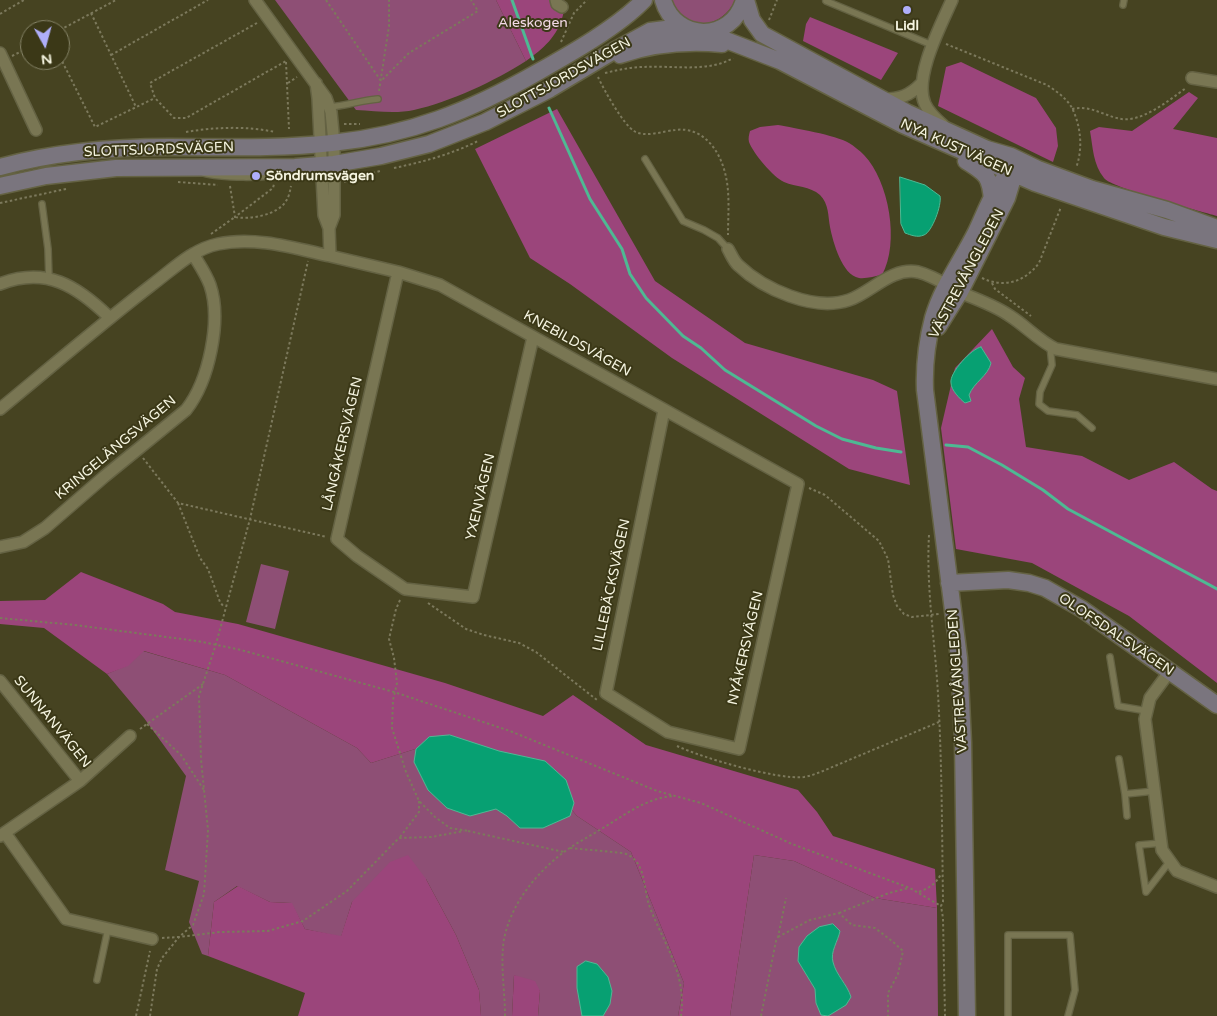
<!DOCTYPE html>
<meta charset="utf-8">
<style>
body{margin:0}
#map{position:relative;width:1217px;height:1016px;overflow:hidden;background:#464321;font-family:"Varela Round",sans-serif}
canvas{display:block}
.north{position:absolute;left:20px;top:20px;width:50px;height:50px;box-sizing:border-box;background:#3b3817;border:1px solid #858367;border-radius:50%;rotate:173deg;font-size:14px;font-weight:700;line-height:20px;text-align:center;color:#f5f4e0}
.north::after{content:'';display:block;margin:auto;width:18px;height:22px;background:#afaefa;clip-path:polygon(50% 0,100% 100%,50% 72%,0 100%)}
</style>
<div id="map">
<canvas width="1217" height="1016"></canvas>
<div class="north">N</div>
</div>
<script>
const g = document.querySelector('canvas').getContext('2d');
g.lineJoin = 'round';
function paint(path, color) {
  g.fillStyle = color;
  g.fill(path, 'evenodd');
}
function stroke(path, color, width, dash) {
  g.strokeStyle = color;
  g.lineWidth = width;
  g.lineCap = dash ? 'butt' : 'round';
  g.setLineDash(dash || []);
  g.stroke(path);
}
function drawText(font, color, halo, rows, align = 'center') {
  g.font = font + ' "Varela Round",sans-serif';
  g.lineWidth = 4;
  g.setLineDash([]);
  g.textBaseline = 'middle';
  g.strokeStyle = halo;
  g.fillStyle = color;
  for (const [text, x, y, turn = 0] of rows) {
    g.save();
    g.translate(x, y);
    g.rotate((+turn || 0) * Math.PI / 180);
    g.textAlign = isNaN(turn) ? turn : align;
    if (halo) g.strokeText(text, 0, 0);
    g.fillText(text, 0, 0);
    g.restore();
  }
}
paint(new Path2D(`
 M275 0H496L526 61C495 81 450 102 414 110 396 114 375 111 356 110Z
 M671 0H735C725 24 693 34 677 11 675 8 673 3 671 0Z
 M261 564 289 571 275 629 246 622Z
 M143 651 225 675 357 748 371 763 431 744 542 774 577 816 631 852 684 983 678 1016H538L540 991 514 975 512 1016H481L479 990 456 935 426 879 352 902 341 937 305 929 291 903 270 902 237 886 214 902 208 956 202 954 189 922 199 881 165 870 186 776 144 718 107 674 128 665Z
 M754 855 794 861 875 898 937 908 938 1016H730Z`), '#8e4f75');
paint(new Path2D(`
 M496 0H564C566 5 564 10 563 15 558 36 543 49 526 61Z
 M810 17 898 53 881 80 803 41 806 24Z
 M961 62 1036 98 1056 128 1058 146 1053 162 938 106 946 67Z
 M1189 92 1198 98 1173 129 1217 138V216C1200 211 1111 188 1104 178 1093 164 1093 148 1090 131L1099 127 1132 131Z
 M557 109 655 281 745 343 873 380 897 391 910 485 849 469 672 358 570 284 530 258 475 149Z
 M778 125C794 128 836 135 849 143 854 146 860 151 864 155 889 181 900 243 882 275 875 276 866 279 859 278 842 275 833 242 830 227 828 216 829 204 820 195 810 186 796 187 784 182 773 177 753 153 749 142 748 138 749 135 750 131L760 127Z
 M992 329 1013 367 1025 378 1019 399 1026 447 1082 456 1129 480 1174 462 1212 489 1217 491V683L1129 616 1032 563 956 549 941 428 955 368Z
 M81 572 163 604 175 612 238 624 445 683 543 716 573 695 646 745 798 790 817 812 833 836 935 869 937 908 875 898 794 861 754 855 730 1016H678L684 983 631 852 577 816 542 774 431 744 371 763 357 748 225 675 144 651 128 666 107 674 44 628 0 624V601L45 600Z
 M408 855 426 879 456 935 479 990 481 1016H298L305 993 208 956 214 902 238 886 270 902 292 903 305 929 341 936 352 902 390 862Z
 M514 975 535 981 540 991 538 1016H512Z`), '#9b457b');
const water = new Path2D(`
 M900 177 925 185 940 196C942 205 932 232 924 235 917 238 911 235 905 233L901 224Z
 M981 347 991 363C988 376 974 382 969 395L971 401 965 403C960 399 951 390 951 383 949 373 972 348 981 347Z
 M450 735 499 751 545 761 566 780 574 803 570 816 543 828H520L507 816 496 809 470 816 447 808 428 790 414 762 416 749 429 737Z
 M833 924 840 931C838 941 830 952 833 962 836 975 847 984 851 997L846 1005 828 1016 821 1015 816 1003 815 989 798 961 799 947 807 936 819 927Z
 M586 961 597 964 608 977 612 991 610 1004 603 1016H582L577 988V967Z`);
paint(water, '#07a072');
stroke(water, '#4eb993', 1);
stroke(new Path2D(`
 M512 0 533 59
 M549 108 590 199 622 249 630 274 646 298 683 336 701 348 725 370 816 426 842 439 876 448 901 452
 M946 445 968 447 1002 465 1043 490 1068 509 1217 589`), '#4eb993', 3);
const lane = new Path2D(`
 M827 0 826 1 932 45
 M1123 5 1124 0
 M329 107C346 106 362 100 378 99
 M645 159 683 221 704 230 718 238 728 249
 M203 173C219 178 268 179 283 173
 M42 204 48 249 49 279
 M1050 346 1052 365 1040 392 1039 404 1048 411 1077 415 1092 428
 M1110 657 1118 706 1147 711
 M1119 759 1125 794
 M1127 816 1125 794 1155 791
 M1162 843 1139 845 1146 892 1170 861
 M97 980 108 929
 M1008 1016V935H1070L1075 990 1068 1016`);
const street = new Path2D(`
 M255 0 326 98 331 112 334 143V215L329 228
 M556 0 557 4 562 7
 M0 53 36 130
 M1192 78 1217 82
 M883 99C900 99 909 96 921 84
 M943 125C936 119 929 113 925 104 913 78 941 25 952 0
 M728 249C731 254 733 260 738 265 763 289 814 312 849 300 872 292 891 267 918 272 934 276 948 286 962 293 978 300 996 306 1010 316 1026 326 1039 341 1056 349L1217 379
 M330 256 398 272 440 285 798 484 739 749 668 732 606 693 664 410
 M398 272 337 539 357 556 405 589 473 597 533 337
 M0 284C46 266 77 286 109 317
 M0 409C51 367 101 324 153 284 173 269 193 249 218 244 255 236 294 248 330 256L329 228 324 215 318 98 316 83
 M0 547 23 542 45 528 105 476 186 410C209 381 222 320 210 285 206 274 199 264 193 254
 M1170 671 1150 698 1145 719 1162 850 1177 871 1217 887
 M0 681 80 781
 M5 833 66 919 152 939
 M0 836 80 781 130 736`);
const secondary = new Path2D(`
 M663 0C675 42 732 43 744 0
 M746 0 752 20 762 34 908 113 987 149 1011 156 1038 169 1092 189 1167 210 1217 228
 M705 32 780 61 903 125 1035 183 1164 227 1217 240
 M620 55C652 44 688 41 722 44
 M966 161C986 174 990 175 992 200
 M0 167C55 152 112 147 169 147 223 147 277 149 332 143 410 135 470 111 538 72 570 54 618 27 644 0
 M0 186 46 176 116 168 295 167 334 164 381 156 429 144 485 122 550 89 617 49 650 31 673 28H685
 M938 327 960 292 1007 198 1013 178 1011 168
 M949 583 1008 580 1029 583 1045 588 1082 609 1217 705
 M967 1016 963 743 959 658 925 390C924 366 927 341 933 318 942 287 962 260 976 232 984 216 996 181 1011 173 1019 168 1029 169 1038 169`);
stroke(lane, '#646243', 8);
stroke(street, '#646243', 14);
stroke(secondary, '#646243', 19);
stroke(new Path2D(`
 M326 0 381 81 409 53 478 11 471 0
 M91 13 136 107
 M0 14 24 0
 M769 20 777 0
 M257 23 150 83 155 98 174 118H186L286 61
 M60 30 116 0
 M561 42 574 13 587 0
 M946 44 1047 85C1056 91 1068 99 1073 110 1081 128 1083 149 1076 168
 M111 55 208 0
 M12 56 30 47
 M60 57 95 127 155 98
 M286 62 289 129
 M605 73C618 70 631 67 644 67 672 65 708 73 733 58
 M598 77C604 90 623 124 634 131 644 138 664 131 675 130 704 126 721 152 726 177 730 195 728 216 728 235
 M288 83 297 77
 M379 91 389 26V0
 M1072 109C1089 105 1101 114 1117 118 1139 125 1168 101 1186 88
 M344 124H360
 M186 132C215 127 247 126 275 132
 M394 168C423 162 452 154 478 141
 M178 182 218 185
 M344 182 380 171
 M230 186 235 217 273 188 274 184
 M0 203 66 189
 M211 234 235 217C249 220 278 215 286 201 289 197 290 191 291 186
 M982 278C1003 288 1024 283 1039 263L1061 207
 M992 283 995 289 1031 316
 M143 458 178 503 327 537
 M809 488 825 495 879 541 888 559 893 595 897 606 904 614 912 617 939 614
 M178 503 200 558 208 569 220 602 224 607
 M929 535C926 588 935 641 938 694 942 763 942 833 943 902L941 906 943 918 945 1016
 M400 600 396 609 389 639 394 658 397 683 393 700 392 728 406 772 419 801 435 817 450 828 469 831
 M428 603 466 629 484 635 519 643 536 652 597 700
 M0 618 75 625 197 641 241 650 394 692 510 731 657 791 701 803 792 844 910 888 941 906
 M147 724 181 755 204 790
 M140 729 203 684
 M677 746C703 758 777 780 804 777 811 776 817 773 823 771L939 722
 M468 831 564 852
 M400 837 419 812V801
 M570 848 623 853C646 859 643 886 649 905 663 943 687 973 681 1016
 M919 892C929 888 936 884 941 874
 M839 913 889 893 909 888
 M778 937 810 920 839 913 852 925 875 928 892 941 903 951 898 974 888 993V1016
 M162 938 179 937 193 925 204 894 208 830 201 759 199 696 216 644 250 519 308 261
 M136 1016 150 951
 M150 1016 157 969 162 958 179 937 220 932 268 931 303 921 347 891 399 838 431 837 464 831
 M505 1016C505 991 500 964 504 939 511 904 536 873 564 852 576 843 590 836 603 828 626 814 648 797 675 796
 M761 1016 776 941 778 937 786 898`), '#7c795c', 2, [2.5, 2.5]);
stroke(lane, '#797653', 5.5);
stroke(street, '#797653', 11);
stroke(secondary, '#7a757e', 16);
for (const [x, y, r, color] of [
 [907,10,5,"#afaefa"],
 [256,176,5,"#afaefa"]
]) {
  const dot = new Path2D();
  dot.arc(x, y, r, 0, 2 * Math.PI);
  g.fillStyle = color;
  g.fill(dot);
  stroke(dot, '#3b3817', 2);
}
drawText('14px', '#f3dae7', '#3b3817', [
 ["Aleskogen",533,23]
]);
drawText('bold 14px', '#f5f4e0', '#3b3817', [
 ["Lidl",907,26],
 ["Söndrumsvägen",266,176,"left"]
]);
drawText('14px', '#f5f4e0', '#3b3817', [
 ["SLOTTSJORDSVÄGEN",564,78,-29],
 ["NYA KUSTVÄGEN",956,148,24],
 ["SLOTTSJORDSVÄGEN",159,150,-2],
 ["VÄSTREVÅNGLEDEN",967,274,-62],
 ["KNEBILDSVÄGEN",577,344,29],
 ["LÅNGÅKERSVÄGEN",343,444,-77],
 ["KRINGELÄNGSVÄGEN",116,448,-40],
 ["YXENVÄGEN",481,497,-77],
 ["LILLEBÄCKSVÄGEN",612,585,-78],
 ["OLOFSDALSVÄGEN",1116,635,34],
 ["NYÅKERSVÄGEN",746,648,-77],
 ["VÄSTREVÅNGLEDEN",958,681,-94],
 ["SUNNANVÄGEN",52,722,51]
]);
</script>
